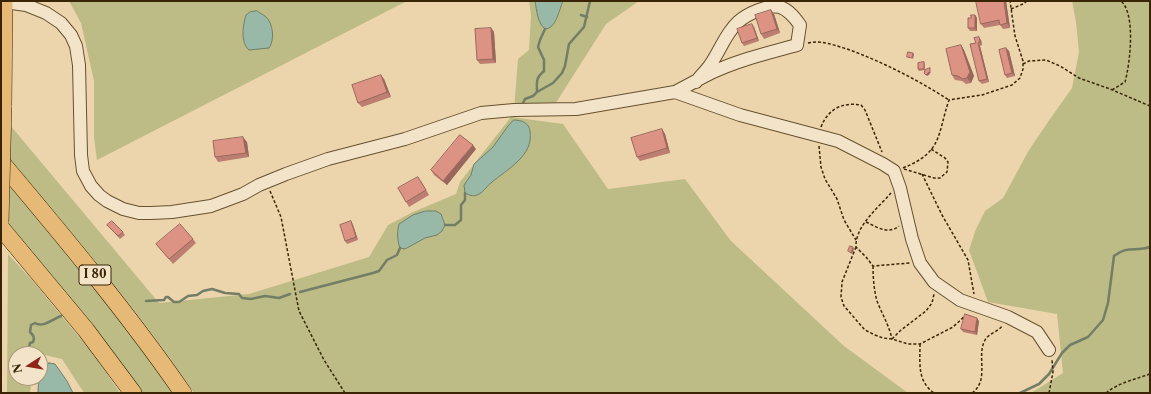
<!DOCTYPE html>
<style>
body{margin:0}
#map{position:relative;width:1151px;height:394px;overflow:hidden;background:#ecd5ac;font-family:"Libre Caslon Text",serif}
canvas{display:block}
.frame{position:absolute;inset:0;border:2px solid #392505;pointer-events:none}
.north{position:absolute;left:8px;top:346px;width:40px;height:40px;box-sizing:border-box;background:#f3e4c9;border:1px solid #a9987b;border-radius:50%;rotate:258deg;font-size:11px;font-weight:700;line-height:16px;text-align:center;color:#392505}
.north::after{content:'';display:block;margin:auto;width:14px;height:18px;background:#8f2418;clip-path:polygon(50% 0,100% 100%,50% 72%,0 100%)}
</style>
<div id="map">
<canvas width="1151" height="394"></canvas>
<div class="frame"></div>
<div class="north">N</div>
</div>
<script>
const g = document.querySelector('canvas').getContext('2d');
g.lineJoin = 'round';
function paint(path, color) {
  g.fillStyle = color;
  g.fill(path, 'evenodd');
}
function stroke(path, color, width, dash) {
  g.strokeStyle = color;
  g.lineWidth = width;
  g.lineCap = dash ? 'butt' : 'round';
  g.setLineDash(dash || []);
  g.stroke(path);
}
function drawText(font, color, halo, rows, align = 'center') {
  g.font = font + ' "Libre Caslon Text",serif';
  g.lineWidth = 3.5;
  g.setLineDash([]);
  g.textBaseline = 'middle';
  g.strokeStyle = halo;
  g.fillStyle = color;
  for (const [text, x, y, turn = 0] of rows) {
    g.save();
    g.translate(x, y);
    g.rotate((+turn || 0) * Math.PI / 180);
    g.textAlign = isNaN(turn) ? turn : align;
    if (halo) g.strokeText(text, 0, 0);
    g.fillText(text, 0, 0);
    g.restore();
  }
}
paint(new Path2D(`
 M69 1H407L97 160 94 137V81L81 23Z
 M529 1H639L606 24 552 109 514 110 518 59 529 50 531 15Z
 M1072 1H1150V393H1031L1063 373 1057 314 988 302 969 250 976 229 985 211 1003 198 1029 150 1050 119 1072 88 1079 52 1076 22Z
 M511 117 563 124 608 189 685 179 731 241 844 346 908 393H194C139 310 73 235 9 158L10 125 159 303 249 294 369 257 388 225 413 212 456 194 460 182Z
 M9 181 70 254 176 393H140L8 224Z
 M8 254 31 279 95 356 120 393H84L62 359 40 354H16V378H32L30 393H7Z`), '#bdbc86');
const water = new Path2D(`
 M535 1H563C559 10 556 29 545 29 537 22 537 11 535 1Z
 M257 11C259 13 263 14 266 17 273 23 275 40 269 48L249 50C240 42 243 25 246 15L250 12Z
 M514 120C522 120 529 123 530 131 534 156 507 169 491 183 486 187 483 193 477 195 473 197 469 195 465 193L464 185 471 175 474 164 493 147 508 126Z
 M426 211H436L441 214 445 225 442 231 437 235 425 238 405 249 400 248C397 239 397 233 399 224L413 215Z
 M49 363 55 364 67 381 73 393H38C38 383 40 369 49 363Z`);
paint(water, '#99b9a8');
stroke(water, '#737e67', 1);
stroke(new Path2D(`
 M581 15 587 17
 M537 92 553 83 562 73 565 66 569 44 584 27 590 1
 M522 105 525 99 533 96 537 92C537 82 535 79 544 71V60L538 47 540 40 545 29
 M445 225H455L461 220V205L465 200V193
 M300 292 373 273 379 271 387 260 397 255 400 248
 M146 301 164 300 166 297H168L174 302H179L188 296 197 295 203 291 212 289 225 293 239 294 242 298 251 299 265 296 279 298 290 294
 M31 349 29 348 30 343 33 342C35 337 33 335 30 332L31 325 35 323C43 328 53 319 61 316
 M1020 393 1039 384 1049 374 1062 353 1070 345 1088 337 1103 320 1108 303 1114 256C1128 245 1135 252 1150 247`), '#737e67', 2.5);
const minor = new Path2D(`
 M5 2 26 5 46 13 61 23 71 35 76 46 79 65 81 155 83 171 91 186 99 195 107 201 123 209 139 213H151L172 212 211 206 243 194 259 185 286 174 328 159 405 139 481 113 514 110 576 109 675 92 740 115 838 141 883 164 894 171 900 188 912 239 920 263 934 282 960 300 1008 317 1037 332 1049 350
 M675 92C687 86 699 79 711 73 738 60 768 53 797 45L800 25C795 18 789 10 780 7 768 4 747 14 738 22 725 34 720 51 710 65 706 71 700 76 696 82`);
const major = new Path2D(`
 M4 107 5 1`);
const highway = new Path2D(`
 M1 162C64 237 127 312 183 393
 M1 228 86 330 133 393`);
stroke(minor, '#66512f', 14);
stroke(major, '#392505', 16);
stroke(highway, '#392505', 18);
stroke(new Path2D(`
 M1011 9 1023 4 1027 1
 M808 43C821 40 834 45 847 49 883 62 916 79 949 100
 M1023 64 1029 61 1046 60 1060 66 1079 78 1110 89 1150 106
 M1112 90 1125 82C1130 64 1136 14 1121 1
 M821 127C828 109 842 102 861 105L865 110 882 152
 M819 146 821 167 825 179 837 199 844 220 856 240
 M903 168C943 152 937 135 949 100L982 95 1012 85 1020 78 1023 69V61L1015 36 1010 1
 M904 169 934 178H940L947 172 948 162 945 158 931 149
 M922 174 942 215 968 260 974 294
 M270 191 281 217 299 311 324 360 345 393
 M891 193C878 208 855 226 856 247L866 257 873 266 910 263
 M866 222C877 227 888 235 899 226
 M856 247 842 282 841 297 844 306 865 330 875 335 883 338 892 339 908 344H920L953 327 965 316
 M873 266C873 278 874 290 877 301 882 314 889 325 892 339
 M892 339 901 330 926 311 932 303 934 294
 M920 344C920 363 917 381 934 393
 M972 393C990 380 976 356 985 340 989 333 998 332 1002 326
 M1049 393 1053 372 1052 360
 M1106 393C1118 383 1136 379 1150 374`), '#392505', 1.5, [3, 2]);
stroke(minor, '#f3e4c9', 12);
stroke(major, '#e6ba76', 15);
stroke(highway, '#e6ba76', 17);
const majorBridge = new Path2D(`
 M1 222 4 107`);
stroke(majorBridge, '#392505', 16, []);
stroke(majorBridge, '#e6ba76', 15);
paint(new Path2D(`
 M1006 1 1010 28 1003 29 1000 25 984 28 981 24Z
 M771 10 774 14 780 33 764 39 761 34Z
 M975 15 977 18V31H970L968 28 971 18Z
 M754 27 759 41 744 46 742 43Z
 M491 28 494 32 496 63 480 64 477 60Z
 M981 40 982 45 980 46 989 82 982 84 979 81 976 43Z
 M961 45 964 50 974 76 971 83 966 84 962 81 955 80 952 75Z
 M1006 48 1009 51 1015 76 1007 78 1005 75Z
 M924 62 925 64V70L919 71 918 69Z
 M384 79 391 97 362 107 358 103Z
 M662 129 665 134 670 153 640 161 637 157Z
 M247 142 249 157 218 162 215 157Z
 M476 149 447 185 434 175 431 170Z
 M421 181 429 195 409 207 406 202Z
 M107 225 123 232 125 235 120 239Z
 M353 225 358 240 347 244 345 241Z
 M193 239 196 243 173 264 156 244Z
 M979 321 977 335 963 332 961 329Z`), '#bd7e72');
paint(new Path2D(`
 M1004 1H1006L1010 28 1007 23Z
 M771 10 774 14 780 33 777 29Z
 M975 15 977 18V31L975 28Z
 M752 24 754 27 759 41 757 38Z
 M491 28 494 32 496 63 493 59Z
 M979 37 981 40 982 45 980 42Z
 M978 43 980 46 989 82 987 79Z
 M961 45 964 50 974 76 971 83 967 78Z
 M1006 48 1009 51 1015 76 1012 73Z
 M913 53 914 54 913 59 912 58Z
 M929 72 930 74 927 76 926 75Z
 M381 75 384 79 391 97 387 92Z
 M662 129 665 134 670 153 667 148Z
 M243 137 247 142 249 157 246 153Z
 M473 145 476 149 447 185 443 181Z
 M351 221 353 225 358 240 356 237Z
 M853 247 854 249 852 254 851 253Z
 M977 318 979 321 977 335 975 332Z`), '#9a675c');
const building = new Path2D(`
 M976 1H1004L1007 23 1000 25 999 20 981 24Z
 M771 10 777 29 761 34 755 15Z
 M971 15H975V28H968V18H971Z
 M752 24 757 38 742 43 737 29Z
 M491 28 493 59 477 60 475 29Z
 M979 37 980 42 978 43 987 79 979 81 970 44 976 43 974 38Z
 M961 45 970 72 967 78 963 79 958 76 952 75 946 49Z
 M1006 48 1012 73 1005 75 999 50Z
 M908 52 913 53 912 58 907 57Z
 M924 62V69H918V63Z
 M930 68V73L929 72 926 75 924 73 925 70Z
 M381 75 387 92 358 103 352 85Z
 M662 129 667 148 637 157 631 138Z
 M460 135 473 145 443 181 431 170Z
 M243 137 246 153 215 157 213 141Z
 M418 177 426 190 406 202 398 188Z
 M112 221 123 232 118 236 107 225Z
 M351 221 356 237 345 241 340 225Z
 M180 224 193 239 169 259 156 244Z
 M850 246 853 247 851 253 848 251Z
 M965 314 977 318 975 332 961 329Z`);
paint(building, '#dc9384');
stroke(building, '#9a675c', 1);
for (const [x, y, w] of [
 [95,275,32]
]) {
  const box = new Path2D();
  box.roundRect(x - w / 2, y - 10, w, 20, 3);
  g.fillStyle = '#f3e4c9';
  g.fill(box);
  stroke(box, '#392505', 1);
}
drawText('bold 12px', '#392505', null, [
 ["I 80",95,275]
]);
</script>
